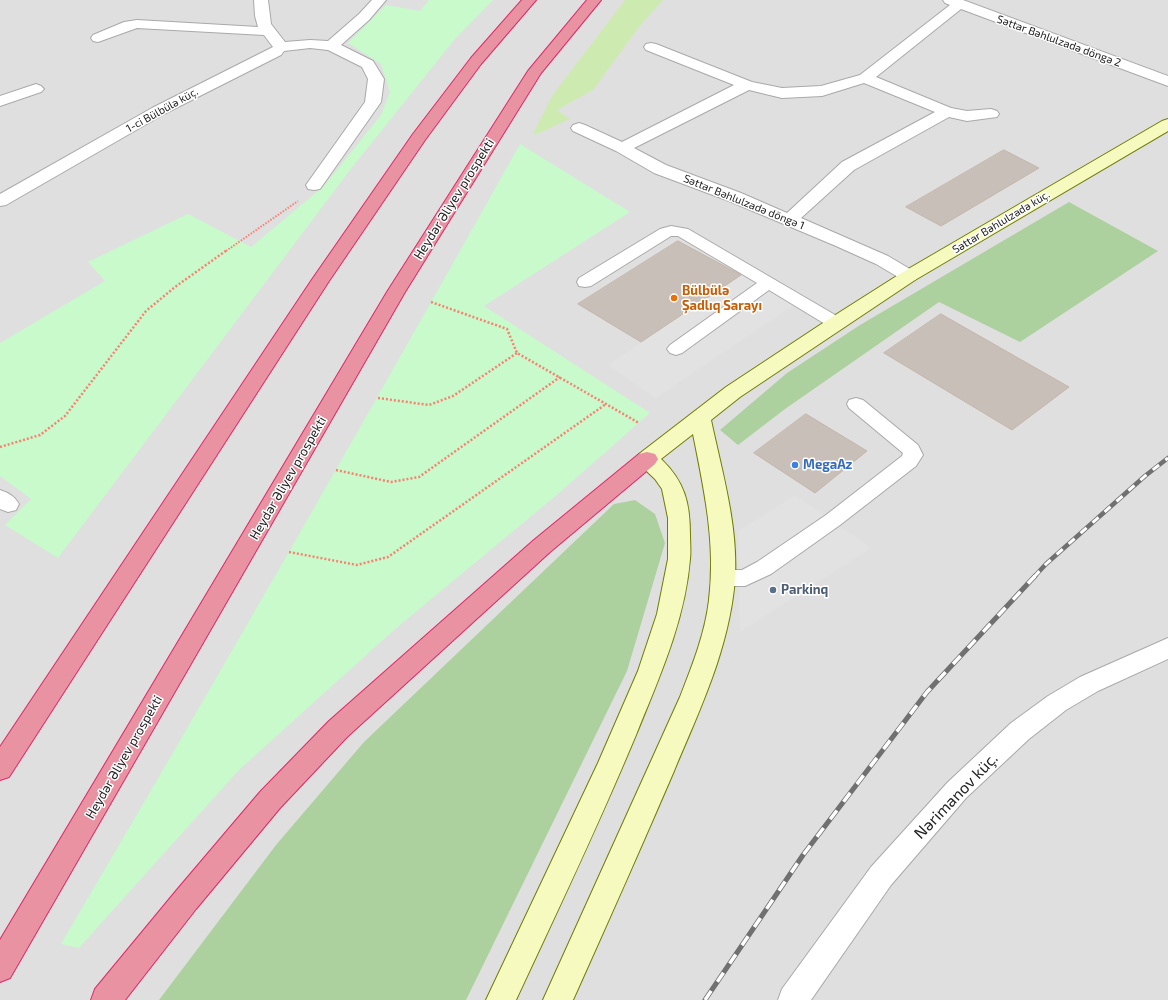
<!DOCTYPE html>
<meta charset="utf-8">
<style>
body{margin:0}
canvas{display:block;background:#f2efe9}
</style>
<canvas width="1168" height="1000"></canvas>
<script>
const g = document.querySelector('canvas').getContext('2d');
g.lineJoin = 'round';
function paint(path, color) {
  g.fillStyle = color;
  g.fill(path, 'evenodd');
}
function stroke(path, color, width, dash) {
  g.strokeStyle = color;
  g.lineWidth = width;
  g.lineCap = dash ? 'butt' : 'round';
  g.setLineDash(dash || []);
  g.stroke(path);
}
function drawText(font, color, halo, rows, align = 'center') {
  g.font = font + ' "Exo 2",sans-serif';
  g.lineWidth = 3;
  g.setLineDash([]);
  g.textBaseline = 'middle';
  g.strokeStyle = halo;
  g.fillStyle = color;
  for (const [text, x, y, turn = 0] of rows) {
    g.save();
    g.translate(x, y);
    g.rotate((+turn || 0) * Math.PI / 180);
    g.textAlign = isNaN(turn) ? turn : align;
    if (halo) g.strokeText(text, 0, 0);
    g.fillText(text, 0, 0);
    g.restore();
  }
}
paint(new Path2D(`
 M0 0H1168V1000H0Z`), '#e0dfdf');
paint(new Path2D(`
 M625 0H663L639 27 593 90 557 110 570 119 537 134H533L552 96Z`), '#cdebb0');
paint(new Path2D(`
 M1069 202 1158 251 1020 342 939 302 785 409 738 445 720 430 787 373 860 325Z
 M635 500 655 514 665 543 627 671 466 1000H159L276 845 364 742 614 504Z`), '#add19e');
paint(new Path2D(`
 M429 0H493L455 39 350 170 58 558 5 525 31 499 0 476V343L105 281 88 262 188 214 251 247 324 186 381 115 390 92 381 64 348 43 386 5 420 11Z
 M520 144 630 212 484 306 650 413 558 494 394 630 239 770 79 948 61 944C217 679 370 412 520 144Z`), '#c8facc');
paint(new Path2D(`
 M753 267 807 296 656 398 608 365Z
 M795 495 871 548 740 632 738 531Z`), '#e2e2e2');
const building = new Path2D(`
 M1004 150 1039 168 941 226 906 207Z
 M678 241 741 275 641 342 578 304Z
 M941 314 1069 387 1012 430 884 353Z
 M806 414 867 451 815 493 754 453Z`);
paint(building, '#c7bfb8');
stroke(building, '#c4b6ab', 1);
const lane = new Path2D(`
 M671 226 688 229 842 319 845 323 842 327 836 328 830 327 769 290 682 353 676 355 670 353 667 349 670 345 757 283 678 236H671L591 286 585 287 579 286 577 282 579 278 660 229Z
 M856 398 863 400 918 445 923 455 916 466 840 525 771 574 745 586H723L716 584 712 578 716 572 723 570H742L757 562 826 515 902 456 903 453 849 408 847 404 849 400Z`);
const street = new Path2D(`
 M254 0H268L271 24 285 42 310 40 328 41 359 14 372 0H386L369 20 341 45 373 61 384 79 381 102 320 189 314 190 308 189 306 185 365 102 368 79 362 67 328 50 310 48 284 51 281 55 164 114 6 205 0 206V194L152 108 273 47 264 35 137 28 98 42 93 41 91 38 93 35 124 22 137 20 258 27 255 16Z
 M943 0H963L1168 76V86L961 9 876 77 951 108 967 111 991 109 997 111 999 114 997 117 967 121 949 117 854 170 801 218 888 256 915 272 918 276 915 280 909 281 903 280 876 264 836 246 729 201 654 173 616 151 573 131 571 128 573 125 579 123 585 125 622 142 734 85 646 50 644 47 646 44 651 43 656 44 752 82 782 88 821 86 860 75 950 5 945 3ZM864 83 935 112 842 162 787 213 741 193 666 165 634 148 749 90 782 98 822 96Z
 M36 84 41 86 44 89 41 92 0 106V96Z
 M0 490C9 493 14 496 19 504L16 510 8 512 0 509Z
 M1168 638V659L1098 691 1066 710 1029 739 966 798 891 885 811 1000H778L782 989 871 867 948 782 1011 723 1048 696 1080 677Z`);
const secondary = new Path2D(`
 M1168 119V131L915 280 740 397 711 420C722 472 738 525 735 578 730 647 700 709 674 771 641 848 607 924 573 1000H543L680 697C692 666 705 634 709 600 716 543 704 489 693 434L661 459C685 482 690 503 690 535 690 543 691 551 690 559 685 621 659 678 636 735 599 824 557 912 516 1000H486L598 763 638 671 657 614 668 559V518L662 489 655 479 639 464 636 459 639 454 726 387 829 319 903 272 1162 121Z`);
const highway = new Path2D(`
 M522 0H536L481 64 425 140 329 281 9 777 0 780V747L311 281 413 134 471 58Z
 M587 0H601L541 73 405 292 10 978 0 982V940L387 292 528 71Z
 M647 452 655 454 658 459 655 464 550 552 347 737 280 808 196 909 125 1000H91L95 989 176 891 260 792 329 721 534 540 639 454Z`);
stroke(lane, '#a9a9a9', 2);
stroke(street, '#a9a9a9', 2);
stroke(secondary, '#707d05', 2);
stroke(highway, '#dc2a67', 2);
stroke(new Path2D(`
 M226 251 298 201`), '#fa8072', 2, [1.5, 1.5]);
stroke(new Path2D(`
 M431 302 507 329 517 353 639 423
 M378 398 429 405 453 396 517 353
 M0 447 40 435 65 416 146 311 175 287 227 250
 M336 470 391 482 419 477 560 377
 M289 552 357 565 388 557 606 404`), '#fa8072', 2.5, [2, 2]);
paint(lane, '#fff');
paint(street, '#fff');
paint(secondary, '#f7fabf');
paint(highway, '#e892a2');
const railFar1 = new Path2D(`
 M1034 577 1046 564 1145 476 1168 458`);
const rail = new Path2D(`
 M705 1000 803 855 927 692 1035 576`);
stroke(railFar1, '#707070', 4.5);
stroke(rail, '#707070', 5);
stroke(railFar1, '#fff', 3, [8]);
stroke(rail, '#fff', 3.5, [11]);
for (const [x, y, r, color] of [
 [674,298,4,"#e8710a"],
 [795,465,4,"#3f7fe0"],
 [773,590,4,"#5c6f8a"]
]) {
  const dot = new Path2D();
  dot.arc(x, y, r, 0, 2 * Math.PI);
  g.fillStyle = color;
  g.fill(dot);
  stroke(dot, '#fff', 1.5);
}
drawText('11px', '#222', '#fff', [
 ["Səttar Bəhlulzadə döngə 2",1059,41,20],
 ["1-ci Bülbülə küç.",162,110,-29],
 ["Səttar Bəhlulzadə döngə 1",744,202,22],
 ["Səttar Bəhlulzadə küç.",1001,222,-31]
]);
drawText('13px', '#222', '#fff', [
 ["Heydər Əliyev prospekti",454,199,-58],
 ["Heydər Əliyev prospekti",288,478,-60],
 ["Heydər Əliyev prospekti",124,757,-60]
]);
drawText('bold 13px', '#c56008', '#fff', [
 ["Bülbülə",682,291],
 ["Şadlıq Sarayı",682,306]
], 'left');
drawText('bold 13px', '#366cbe', '#fff', [
 ["MegaAz",803,465]
], 'left');
drawText('bold 13px', '#4e5e75', '#fff', [
 ["Parkinq",781,590]
], 'left');
drawText('16px', '#222', '#fff', [
 ["Nərimanov küç.",956,796,-46]
]);
</script>
